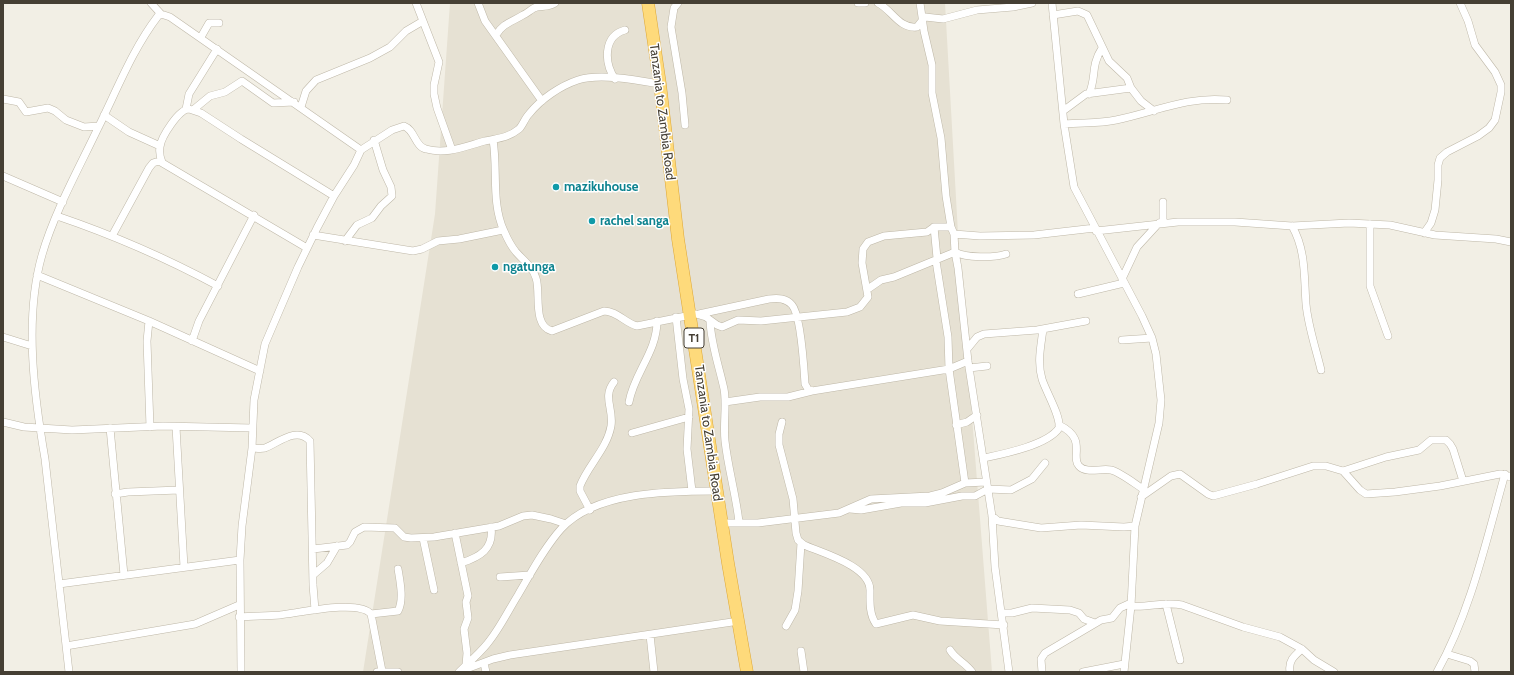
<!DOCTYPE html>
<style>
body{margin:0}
#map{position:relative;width:1514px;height:675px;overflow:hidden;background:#f2efe5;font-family:Cabin,sans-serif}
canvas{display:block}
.frame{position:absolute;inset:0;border:4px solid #453f34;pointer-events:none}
</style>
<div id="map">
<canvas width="1514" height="675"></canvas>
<div class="frame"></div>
</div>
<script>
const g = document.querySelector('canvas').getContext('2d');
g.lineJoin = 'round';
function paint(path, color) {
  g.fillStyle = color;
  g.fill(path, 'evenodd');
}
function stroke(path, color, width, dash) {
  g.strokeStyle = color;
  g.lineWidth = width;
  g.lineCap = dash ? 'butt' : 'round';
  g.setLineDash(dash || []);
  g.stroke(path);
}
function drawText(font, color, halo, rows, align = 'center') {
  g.font = font + ' Cabin,sans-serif';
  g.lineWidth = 3;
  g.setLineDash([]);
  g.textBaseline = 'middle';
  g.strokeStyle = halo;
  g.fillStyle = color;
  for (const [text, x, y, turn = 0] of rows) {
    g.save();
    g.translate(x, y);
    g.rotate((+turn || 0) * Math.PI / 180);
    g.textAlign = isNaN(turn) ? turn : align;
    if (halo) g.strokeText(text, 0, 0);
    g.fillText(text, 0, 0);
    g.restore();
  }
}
paint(new Path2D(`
 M450 3H945L959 251 992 672H363L435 214Z`), '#e6e1d3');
const minor = new Path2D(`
 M151 3 161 14
 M416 3 439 62 434 85V94L437 108 452 150
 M478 3 485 21 542 101
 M678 3 674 8 671 27 682 93 685 125
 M858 3H865
 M878 3C892 10 899 29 917 27L925 17 943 19 977 10 1013 7 1032 3
 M920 3 924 31 932 65V93L941 138 946 196 951 227 954 234 955 252 958 268 968 361 992 516 995 567 1009 672
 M1052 3 1064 124 1074 187 1142 316 1152 338 1156 354 1161 400 1159 423 1135 526 1131 606 1124 672
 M1053 15 1078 11 1087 15 1109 61 1127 78 1131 88 1141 101 1154 111
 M496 35C503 23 512 22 523 15 528 13 532 8 537 7 543 6 550 7 555 3
 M201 37 209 23H219
 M615 79C604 63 603 36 625 30
 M1089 94C1097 76 1090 67 1102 48
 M3 99 19 102 26 112 48 108 55 111 66 120 84 127 99 126
 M301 107 306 91 316 80 370 58 390 47 406 31 423 21
 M186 109 189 94 217 49
 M193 110 210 96 225 92 242 81 273 103 294 102
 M1063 111 1086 94 1131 88
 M104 115 129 132 160 146
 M1064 124C1081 122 1099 124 1116 120 1155 112 1187 96 1227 100
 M493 140C498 169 491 203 504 231 507 238 511 246 516 252 524 261 533 267 536 278 541 292 532 326 552 331L604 311C617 311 625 323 637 326L696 314 706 317 717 325 722 327 738 320 761 321 847 312 860 307 868 297 862 263 863 249 868 242 884 236 927 232 934 227H951
 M162 162C160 157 159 152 160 147 161 137 179 109 189 109L201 113 241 139 334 196
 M3 176 63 202
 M57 216C113 235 166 258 218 286
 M1163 223V202
 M1370 224V286L1388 336
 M1292 226C1306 250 1304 277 1306 304 1308 326 1316 349 1321 370
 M934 227 937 258
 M1096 231 1178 222H1235L1292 226 1349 223 1390 225 1435 235 1496 239 1511 242
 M1424 233 1431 223 1435 210 1438 180V165L1440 158 1447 152 1478 136 1489 128 1495 120 1501 92V85L1495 72 1475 45 1468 21 1460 3
 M954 234 980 236 1034 235 1095 228
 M313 235 413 251 422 249 438 241 459 239 503 230
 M112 236 149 168 153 163 159 161 307 248
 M345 241 357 225 372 218 381 206 392 196 391 187 383 170 374 140
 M936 261 948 337 949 369 965 483
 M37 275 149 321 260 371
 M1122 279 1137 247 1159 223
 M868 289 881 280 894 277 955 252C966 258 994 258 1006 254
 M1078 294 1124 283
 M699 314 769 299C778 298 786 298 792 305 801 315 804 368 805 384L808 389 812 391 949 369 968 361
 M676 317 683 379 689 409 687 449 692 491
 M149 321 147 341 150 427
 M710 321C711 344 719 366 724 389 727 405 723 424 725 441 728 468 736 495 739 522
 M3 337 32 346
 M1122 340 1152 338
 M192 341 199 321 254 215
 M968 348 977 337 984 334 1037 330 1086 321
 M969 368 987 366
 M629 402C634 373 657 352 657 321
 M725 402 760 397H788L812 391
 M3 422 24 427 72 430 163 426 252 428
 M782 422 779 434V445L793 499 796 533 798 540 804 545C822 553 871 566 870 591 870 601 869 614 876 624L913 615 940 621 1004 625
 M956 425 967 422 977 415
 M1059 425C1088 439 1070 456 1079 466 1086 474 1101 468 1111 470 1120 472 1135 484 1143 489
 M176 427 184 567
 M110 428 124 575
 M632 433 689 417
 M252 448C256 448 260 449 265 448 278 443 297 426 310 441L313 585 315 610
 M984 458C1003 454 1048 445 1059 428 1061 416 1046 392 1042 379 1037 362 1041 346 1043 329
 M1343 471 1386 457 1419 450 1431 440H1446L1450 444 1453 449 1463 481
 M115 494 128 492 179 490
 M1141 497 1171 476 1180 474 1208 494 1213 496 1257 484 1313 466H1326L1343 471 1360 490 1366 494 1395 492 1440 486 1500 474 1511 477
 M850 509 861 510 901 503H925L962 496H975L988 489 1011 490 1032 479 1045 463
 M590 510 580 491V486C588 465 607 449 611 426 614 409 602 397 614 382
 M992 516 998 521 1041 528 1081 525 1124 527 1135 526
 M722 523H758L839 513 871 499 930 496 942 493 965 483 986 482
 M455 533 468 596 466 602 468 618 464 629 467 653 466 665
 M423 538 434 590
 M313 549 347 545 350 542 355 532 364 527 395 528 404 537 411 538 434 537 499 526 523 516 532 515 551 519 566 524
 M461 563C480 557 494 549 491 527
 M313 575 327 563 337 546
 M500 577 530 575
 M59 584 240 560
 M1166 604 1180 660
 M1131 606C1148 608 1165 601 1182 605L1243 627 1280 637 1302 649 1314 660 1334 672
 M1002 613H1012L1032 608 1070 610 1079 613 1084 619 1095 623
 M371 614 398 611C404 600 400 581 398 569
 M239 617C253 616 267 616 280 615 299 613 359 599 371 614L382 671
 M786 626 795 610 798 591 801 543
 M650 635 654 672
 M66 646 195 624 239 605
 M950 650C955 659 966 663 972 672
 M801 651 804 672
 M1447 654 1470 661 1474 664 1475 672
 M484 663 486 672
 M461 671 493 659 510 655 739 621
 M69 672 45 459C34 395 24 318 42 255 54 213 79 168 98 128 117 90 132 50 158 16L161 14 170 17 361 150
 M241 672 240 560 242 526 252 448 254 400 265 344 298 267 317 228 334 196 354 165 361 150 392 130 404 126C415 130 415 147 426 149 446 155 466 146 485 141 498 138 508 138 519 129 523 125 525 118 529 114 541 99 560 86 578 80 600 73 637 80 660 84
 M377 672H398
 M459 672C468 663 479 654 487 644 499 630 508 611 518 595 531 573 544 548 561 529 595 491 670 491 717 491
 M1042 672 1041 659 1045 653 1101 620 1112 618 1120 608 1131 603
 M1083 672 1124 664
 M1290 672C1288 661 1294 656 1302 649
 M1437 672C1471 611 1486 541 1505 474`);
const trunk = new Path2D(`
 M648 3 660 84 678 239 728 563 747 672`);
stroke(minor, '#beb7a7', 8);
stroke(trunk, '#dda634', 13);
stroke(minor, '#fff', 7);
stroke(trunk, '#feda7b', 12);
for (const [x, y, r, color] of [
 [556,187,4,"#0f9aa8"],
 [592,221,4,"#0f9aa8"],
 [495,267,4,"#0f9aa8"]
]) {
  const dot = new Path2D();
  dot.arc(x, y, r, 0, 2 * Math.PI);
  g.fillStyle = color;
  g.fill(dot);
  stroke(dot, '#fff', 1.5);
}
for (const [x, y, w] of [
 [694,338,20]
]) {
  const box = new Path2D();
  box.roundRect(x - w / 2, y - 10, w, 20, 3);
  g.fillStyle = '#fff';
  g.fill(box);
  stroke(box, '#453f34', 1);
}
drawText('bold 12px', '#453f34', null, [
 ["T1",694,338]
]);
drawText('13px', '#453f34', '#fff', [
 ["Tanzania to Zambia Road",662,112,83],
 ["Tanzania to Zambia Road",708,433,82]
]);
drawText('bold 13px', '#0d838f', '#fff', [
 ["mazikuhouse",564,187],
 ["rachel sanga",600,221],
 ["ngatunga",503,267]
], 'left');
</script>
